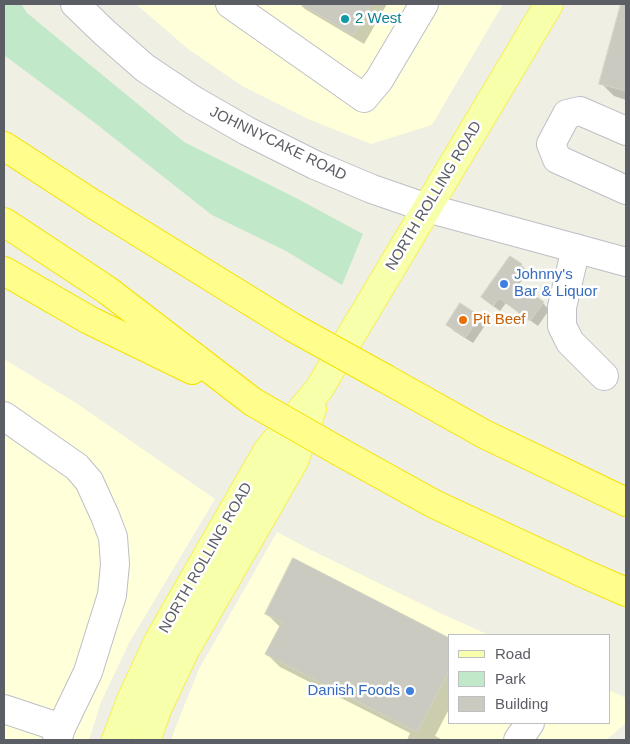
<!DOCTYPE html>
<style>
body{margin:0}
#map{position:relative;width:630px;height:744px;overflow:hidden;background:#efefe4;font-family:Helvetica,sans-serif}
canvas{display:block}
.frame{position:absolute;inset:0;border:5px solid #5c5e65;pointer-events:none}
.legend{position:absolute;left:448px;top:634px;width:162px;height:90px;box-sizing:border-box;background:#fff;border:1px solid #bebfc1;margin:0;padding:6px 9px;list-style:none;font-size:15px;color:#5c5e65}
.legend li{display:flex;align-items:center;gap:10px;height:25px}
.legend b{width:25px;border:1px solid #bebfc1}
</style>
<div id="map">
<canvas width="630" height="744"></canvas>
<div class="frame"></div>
<ul class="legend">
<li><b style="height:6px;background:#f8ffaa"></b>Road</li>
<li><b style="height:14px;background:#c0e8c9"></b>Park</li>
<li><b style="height:14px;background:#cacac0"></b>Building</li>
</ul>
</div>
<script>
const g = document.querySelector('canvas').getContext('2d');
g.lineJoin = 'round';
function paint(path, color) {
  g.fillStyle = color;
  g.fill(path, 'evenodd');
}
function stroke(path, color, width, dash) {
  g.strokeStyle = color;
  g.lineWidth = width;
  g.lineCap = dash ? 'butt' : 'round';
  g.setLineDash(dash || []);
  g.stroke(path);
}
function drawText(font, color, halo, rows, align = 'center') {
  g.font = font + ' Helvetica,sans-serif';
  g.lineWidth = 5;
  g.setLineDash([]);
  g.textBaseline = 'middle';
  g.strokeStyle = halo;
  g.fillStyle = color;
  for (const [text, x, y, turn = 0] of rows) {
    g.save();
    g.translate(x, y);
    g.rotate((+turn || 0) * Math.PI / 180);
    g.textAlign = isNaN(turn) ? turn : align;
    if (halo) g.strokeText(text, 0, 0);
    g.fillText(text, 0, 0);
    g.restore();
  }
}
paint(new Path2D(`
 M136 4H503L432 125 371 144 308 119 244 87 188 49Z
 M4 359 76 403 215 499 129 643 101 702 89 740H4Z
 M277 532 311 550 442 614 489 635H449V723H609V690L626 698V723L606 740H171L176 726 199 669Z`), '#ffffda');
paint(new Path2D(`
 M4 4H21L27 13 184 142 296 198 363 234 342 285 286 251 212 215 95 123 4 55Z`), '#c0e8c9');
paint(new Path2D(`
 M300 4H387L364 44 305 9Z
 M615 29 626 32V100L614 96 601 83Z
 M521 265 528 271 518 286 543 303 549 310 538 326 506 303 500 311 489 303 482 297Z
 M479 317 486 324 473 343 454 331 447 324Z
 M266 613 449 639V709L435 736 443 740H407L410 733 280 667 267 654 280 627Z`), '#0003');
const building = new Path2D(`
 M301 4H372L353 35Z
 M621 4H626V91L599 84Z
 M510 256 522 264 511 279 544 302 530 321 499 298 493 306 481 297Z
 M460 303 480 316 466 337 446 325Z
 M293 558 449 638V671L417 732 265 654 282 622 265 614Z`);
paint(building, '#cacac0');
stroke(building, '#d4d3c2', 1);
const minor = new Path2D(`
 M75 4 104 32 145 68 193 100 247 131 315 165 372 189 427 208 626 262
 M230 4 364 98 379 80 424 4
 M626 131 580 111 567 114 551 144 557 159 626 190
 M576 248 562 307V326L570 342 604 376
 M4 416 77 467 89 481 105 516 113 537 115 564 112 595 88 672 61 728 57 740
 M4 709 61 728
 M518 740 530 723`);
const major = new Path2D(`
 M116 740 132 698 159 640 268 450 319 389 549 4
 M146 740 158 707 185 650 294 461 312 409`);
const highway = new Path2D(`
 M4 146 93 204 292 327
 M4 222 107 290 253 402
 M4 271 89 320 192 370
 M386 379 484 434 626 502
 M342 453 434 504 585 574 626 592`);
stroke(minor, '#bebfc6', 30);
stroke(major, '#f7f056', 30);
stroke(highway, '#f4e200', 30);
stroke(minor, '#fff', 28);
stroke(major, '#f8ffaa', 28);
stroke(highway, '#fffd8c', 28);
const highwayBridge = new Path2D(`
 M292 327 386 379
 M253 402 342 453`);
stroke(highwayBridge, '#f4e200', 30, []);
stroke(highwayBridge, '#fffd8c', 28);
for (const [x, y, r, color] of [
 [345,19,5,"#0f9aa8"],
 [504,284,5,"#3f7fe0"],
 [463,320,5,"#e8710a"],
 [410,691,5,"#3f7fe0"]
]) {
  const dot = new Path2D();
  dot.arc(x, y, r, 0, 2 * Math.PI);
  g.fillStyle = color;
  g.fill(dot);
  stroke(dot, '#fff', 2);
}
drawText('15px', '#0d838f', '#fff', [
 ["2 West",355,19]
], 'left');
drawText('15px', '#5c5e65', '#fff', [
 ["JOHNNYCAKE ROAD",278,144,26],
 ["NORTH ROLLING ROAD",434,196,-59],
 ["NORTH ROLLING ROAD",206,558,-60]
]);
drawText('15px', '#366cbe', '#fff', [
 ["Johnny's",514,275],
 ["Bar & Liquor",514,292],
 ["Danish Foods",400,691,"right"]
], 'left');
drawText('15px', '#c56008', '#fff', [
 ["Pit Beef",473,320]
], 'left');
</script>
